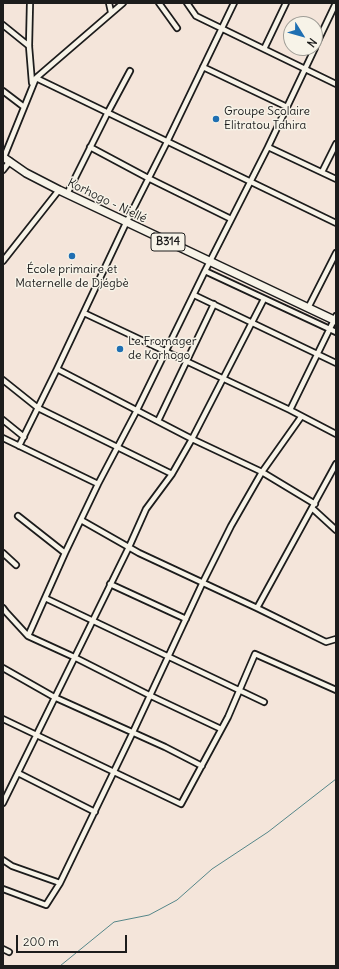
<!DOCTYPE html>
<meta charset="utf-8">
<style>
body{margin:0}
#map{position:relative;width:339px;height:969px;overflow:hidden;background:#f4e5da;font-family:Delius,sans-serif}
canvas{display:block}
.frame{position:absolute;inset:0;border:4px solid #1c1c1c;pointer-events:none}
.north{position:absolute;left:283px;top:16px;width:40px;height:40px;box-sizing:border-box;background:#f7f3e8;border:1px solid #9f9d96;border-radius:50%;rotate:127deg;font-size:11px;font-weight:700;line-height:16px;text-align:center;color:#1c1c1c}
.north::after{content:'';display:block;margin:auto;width:14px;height:18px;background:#1f6fb2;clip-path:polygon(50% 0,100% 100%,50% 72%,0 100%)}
.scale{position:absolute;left:16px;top:935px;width:111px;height:18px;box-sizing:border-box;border:2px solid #1c1c1c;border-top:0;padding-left:5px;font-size:12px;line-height:14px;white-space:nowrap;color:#1c1c1c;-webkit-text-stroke:3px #f7f3e8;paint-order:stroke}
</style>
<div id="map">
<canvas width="339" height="969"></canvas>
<div class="frame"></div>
<div class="north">N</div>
<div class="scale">200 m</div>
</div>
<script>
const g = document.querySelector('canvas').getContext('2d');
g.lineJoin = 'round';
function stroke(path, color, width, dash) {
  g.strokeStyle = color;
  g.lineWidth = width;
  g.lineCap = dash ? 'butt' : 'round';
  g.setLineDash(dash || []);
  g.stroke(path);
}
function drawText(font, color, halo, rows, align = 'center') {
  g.font = font + ' Delius,sans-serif';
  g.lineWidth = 3;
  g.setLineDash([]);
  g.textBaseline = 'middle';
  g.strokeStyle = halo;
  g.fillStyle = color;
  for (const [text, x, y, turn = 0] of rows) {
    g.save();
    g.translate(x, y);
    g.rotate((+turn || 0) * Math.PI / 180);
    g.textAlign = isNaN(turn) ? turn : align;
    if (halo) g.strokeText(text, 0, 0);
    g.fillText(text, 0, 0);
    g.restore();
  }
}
stroke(new Path2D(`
 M60 966 114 922 149 915 177 900 212 869 268 832 336 779`), '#558689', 1);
const minor = new Path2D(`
 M30 3 29 46 32 83
 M109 3 111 12
 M159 3 177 28
 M187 3 196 16 336 84
 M3 25 29 46
 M315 47 336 3
 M264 49 286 3
 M203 67 287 107
 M36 78 336 223
 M3 91 24 107
 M90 147 148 178 231 219
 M268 147 336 179
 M4 157 36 78 123 3
 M3 170 10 161
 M322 172 336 144
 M67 194 108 112 130 71
 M3 261 59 190
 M205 271 336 332
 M194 295 336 363
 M308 308 336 253
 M84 313 290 410 336 434
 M57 369 192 439 262 472 315 504
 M3 380 38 408 172 474
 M290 410 336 316
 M3 420 24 437
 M158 421 214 304
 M3 438 98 484
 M19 446 57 369 126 223 167 142 234 3
 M312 508 336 530
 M18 516 65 553
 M81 520 139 553 257 608 326 642 336 639
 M3 553 16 565
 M110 584 186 619
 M45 598 264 702
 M3 608 6 612 28 636 74 657 151 696 221 729
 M257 608 336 464
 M28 636 65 553 98 484 137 410 205 271 268 147 315 48
 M3 668 54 697 165 747 202 766
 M3 719 181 804 228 717 255 654 336 690
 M18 773 95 812
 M3 803 129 547 146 509 172 474 192 439 264 299
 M3 860 12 866 60 883
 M3 889 46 905 60 883 133 732 203 582 231 526 262 472 301 417
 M3 949 9 952`);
const primary = new Path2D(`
 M3 157 26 173 59 190 336 321`);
stroke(minor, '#1c1c1c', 8);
stroke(primary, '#1c1c1c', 10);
stroke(minor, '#f7f3e8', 4.5);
stroke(primary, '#f7f3e8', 7);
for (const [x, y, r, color] of [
 [216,119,4,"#1f6fb2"],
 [72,256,4,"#1f6fb2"],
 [120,349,4,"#1f6fb2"]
]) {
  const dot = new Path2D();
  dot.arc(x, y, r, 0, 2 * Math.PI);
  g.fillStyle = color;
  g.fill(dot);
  stroke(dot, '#f7f3e8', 1.5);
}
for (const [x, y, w] of [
 [168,242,34]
]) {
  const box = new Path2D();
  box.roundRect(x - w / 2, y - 9, w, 18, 3);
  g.fillStyle = '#f7f3e8';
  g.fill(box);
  stroke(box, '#1c1c1c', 1);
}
drawText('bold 11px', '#1c1c1c', null, [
 ["B314",168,242]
]);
drawText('12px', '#1c1c1c', '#f7f3e8', [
 ["Groupe Scolaire",224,112],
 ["Elitratou Tahira",224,126],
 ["École primaire et",72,270,"center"],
 ["Maternelle de Djégbè",72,284,"center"],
 ["Le Fromager",128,342],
 ["de Korhogo",128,356]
], 'left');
drawText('12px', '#1c1c1c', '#f7f3e8', [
 ["Korhogo - Niellé",107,201,26]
]);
</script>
